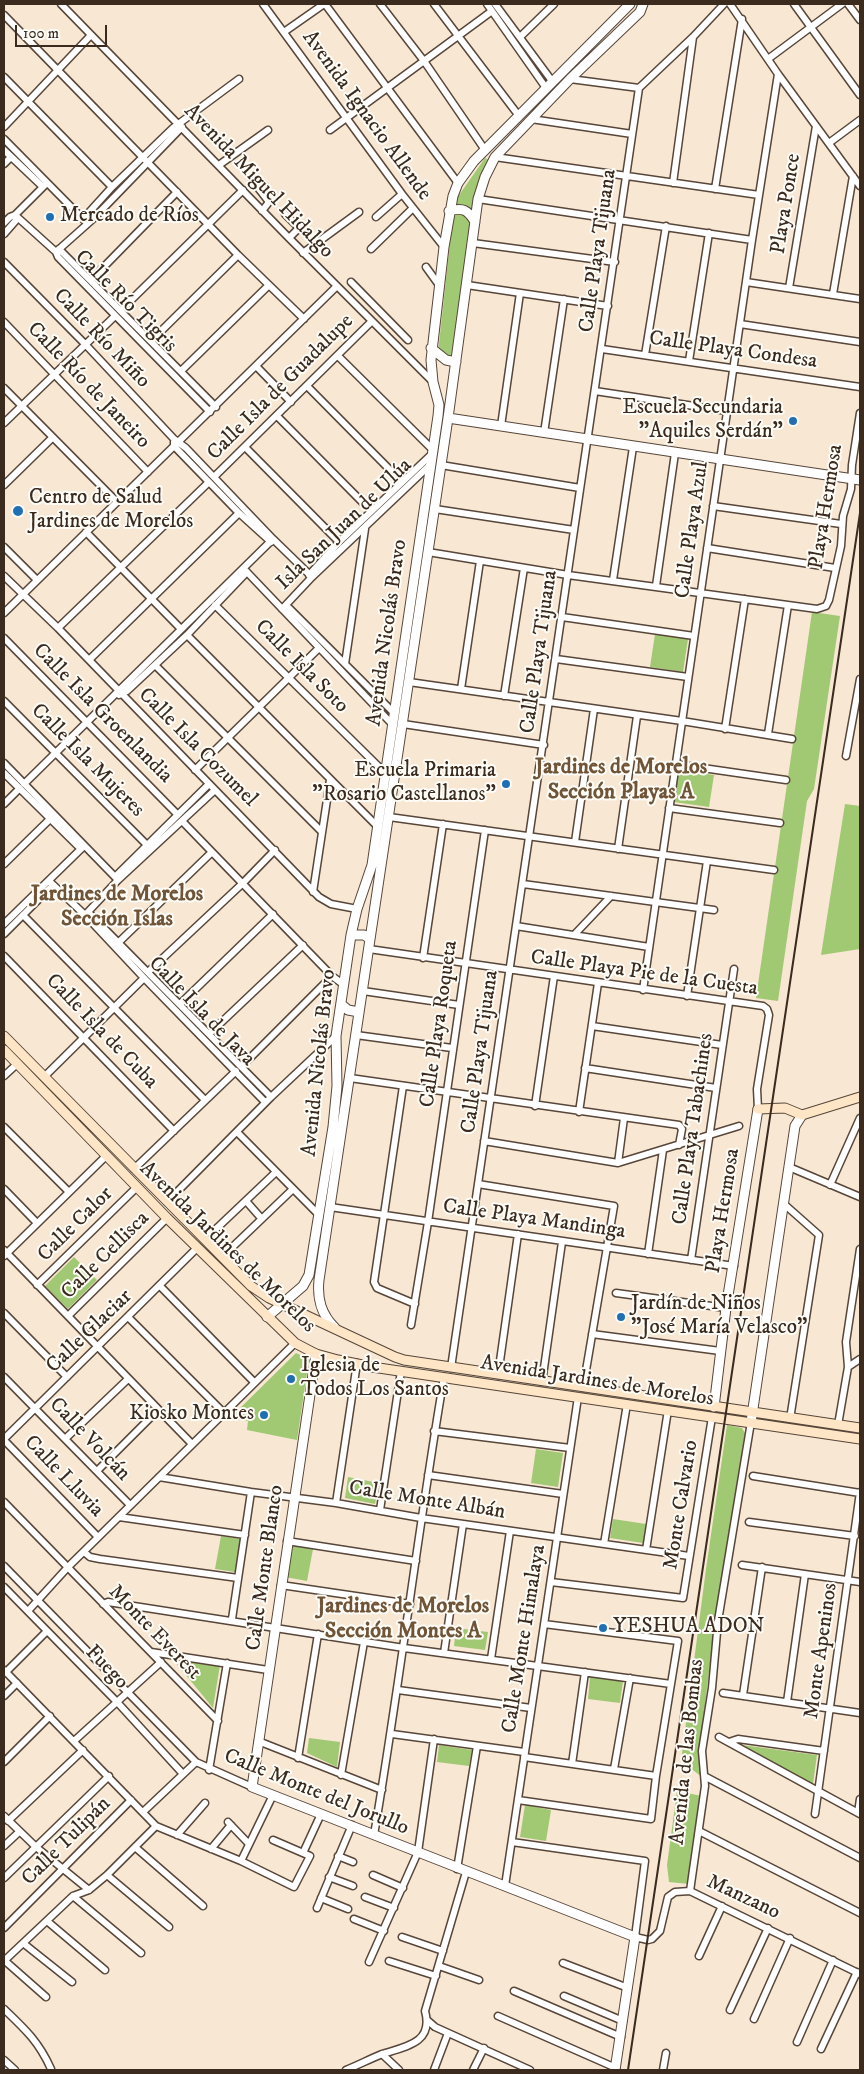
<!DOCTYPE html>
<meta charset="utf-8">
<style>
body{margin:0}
#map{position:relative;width:864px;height:2074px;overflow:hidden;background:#f7e7d3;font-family:"IM FELL DW Pica",serif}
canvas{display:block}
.frame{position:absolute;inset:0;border:5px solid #3b2a1e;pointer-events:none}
.scale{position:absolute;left:15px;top:25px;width:92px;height:22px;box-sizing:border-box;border:2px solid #3b2a1e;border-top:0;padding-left:6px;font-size:15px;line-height:18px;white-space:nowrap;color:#3b2a1e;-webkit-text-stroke:4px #fdfcf7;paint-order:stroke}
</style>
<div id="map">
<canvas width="864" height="2074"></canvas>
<div class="frame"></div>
<div class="scale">100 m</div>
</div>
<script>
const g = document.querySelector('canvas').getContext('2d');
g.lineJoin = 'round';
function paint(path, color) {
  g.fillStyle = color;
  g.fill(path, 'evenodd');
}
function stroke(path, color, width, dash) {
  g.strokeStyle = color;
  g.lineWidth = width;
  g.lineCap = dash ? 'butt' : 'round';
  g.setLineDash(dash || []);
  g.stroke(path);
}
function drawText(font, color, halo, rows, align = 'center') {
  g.font = font + ' "IM FELL DW Pica",serif';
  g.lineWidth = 4;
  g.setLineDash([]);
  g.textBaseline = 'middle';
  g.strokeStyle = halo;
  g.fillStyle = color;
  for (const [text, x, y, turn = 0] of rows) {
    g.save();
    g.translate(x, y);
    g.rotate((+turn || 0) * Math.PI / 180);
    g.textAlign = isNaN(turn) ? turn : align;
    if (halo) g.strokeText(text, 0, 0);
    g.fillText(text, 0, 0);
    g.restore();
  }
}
paint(new Path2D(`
 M485 158 489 160 469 218V246L451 357 438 353 451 233 457 198Z
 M812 612 840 616 814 789 807 801 778 1001 756 998Z
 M655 634 688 639 683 672 650 667Z
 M678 770 714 775 709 807 674 802Z
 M845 804 860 806V949L821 955Z
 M74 1257 97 1280 68 1309 45 1286Z
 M296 1353 309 1359 297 1440 247 1430 248 1421 230 1418Z
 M727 1425 742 1428 745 1433 716 1612 701 1739 699 1761 702 1777 681 1761 706 1569Z
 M536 1449 563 1453 558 1487 531 1483Z
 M348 1477 379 1483 375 1504 345 1498Z
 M613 1519 646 1524 643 1543 610 1538Z
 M221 1536 241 1539 235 1572 215 1569Z
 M292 1545 313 1549 307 1581 285 1577Z
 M456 1628 488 1632 485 1650 454 1646Z
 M171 1657 220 1665 213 1708Z
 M590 1677 623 1681 620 1703 588 1699Z
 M309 1738 340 1742 337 1767 307 1753Z
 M439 1745 472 1750 469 1766 437 1762Z
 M742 1745 817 1755 813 1784Z
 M677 1791 702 1796 689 1884 669 1882 667 1865Z
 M525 1805 551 1810 546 1841 520 1837Z`), '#a1c873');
const minor = new Path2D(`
 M61 4 289 238 433 382
 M263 4 402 194 444 247
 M325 4 458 183
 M380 4 424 61 485 150
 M434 4 519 116
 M487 4 546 88
 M495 4 552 81
 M730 4 778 74 860 186
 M794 4 860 95
 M848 4 860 20
 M4 15 238 255 304 319
 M284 32 324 4
 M520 37 554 4
 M768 59 842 4
 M4 77 112 187
 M570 79 639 88
 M531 119 632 134
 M4 127 91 35
 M330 130 492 11
 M4 139 86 222
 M829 143 860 120
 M4 150 43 187
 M495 157 759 195
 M4 164 11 157
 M219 165 268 130
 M252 180 269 202 262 211
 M673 183 693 37
 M715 189 742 19
 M478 199 752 240
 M285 214 299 228 289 238
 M15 215 56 252 58 257 210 412
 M376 217 402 194
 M83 219 112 187 173 128 239 79
 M4 223 10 217 15 215 47 183
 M4 234 18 218
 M473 243 615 262
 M59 249 216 407
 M371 249 413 208
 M57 251 93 219 182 127
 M303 253 359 212
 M4 262 85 344 174 439 186 448 273 539 312 577
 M426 267 439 285
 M91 280 177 192
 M351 282 408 340
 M746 282 860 299
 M467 285 608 306
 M789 288 816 126
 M833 294 853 176
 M121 310 243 190
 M4 322 148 472
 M740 324 860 342
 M151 341 238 255
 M602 349 860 387
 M645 355 666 226
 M338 356 433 450
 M689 361 709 233
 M256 366 291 402
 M181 371 269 285
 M307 386 401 481
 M4 388 117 502
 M595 391 727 411
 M277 416 371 511
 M4 423 115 316
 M501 426 520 293
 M544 433 564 299
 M174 442V446L239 513 271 542
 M245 447 339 542
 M441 465 580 488
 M214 477 371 322
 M4 485 52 438
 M713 506 841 524
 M435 509 574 530
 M86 532 181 629
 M4 547 37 580
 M707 548 835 568
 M428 552 568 575 817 609 826 606 829 600 841 546 843 516 851 489 852 465 860 413
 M244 569 392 724
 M309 575 339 542 433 453
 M4 576 58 628 319 897 331 904 357 909
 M613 580 633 447
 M656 586 675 453
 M215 605 385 773
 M286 605 394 713
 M282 609 312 577 431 464
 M4 613 337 286
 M562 617 694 636
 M58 628 209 482
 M187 635 377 826
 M4 638 177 814
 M556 659 688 677
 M89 660 239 513
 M345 664 365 529
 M155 665 322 832
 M409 682 682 721 792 739
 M461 689 480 561
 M119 695 127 691 187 635 247 572
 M504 696 524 568
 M4 701 147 845
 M403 724 544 745
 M725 729 745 599
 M768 734 788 605
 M846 756 860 679
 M4 763 118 880
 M675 764 786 780
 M195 770 319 648
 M4 773 81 849
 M24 784 273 539
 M4 804 19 789
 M669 808 780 823
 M389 817 774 870
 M182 821 332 976 344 985
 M575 842 594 709
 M618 849 637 716
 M4 864 50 819
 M115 877 209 784
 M49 881 85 915 144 978 265 1102
 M523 884 714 910
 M313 892 330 780
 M88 912 271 1097
 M86 914 118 880 215 790
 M23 915 205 1100
 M4 924 84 846
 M516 926 649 947
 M4 934 53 885
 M574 935 611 896
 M119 942 212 852
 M369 949 763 1006 767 1009 769 1015 757 1089 758 1109
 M4 956 174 1131
 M423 958 443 824
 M148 972 243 883 275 850
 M643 990 752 240 778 74
 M363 991 459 1005
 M687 996 707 861
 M180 1004 273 914
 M592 1026 722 1045
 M209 1034 303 945
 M356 1035 452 1048
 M242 1066 332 976
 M585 1068 716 1088
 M4 1076 17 1064
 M44 1077 144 978
 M350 1078 679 1125 682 1129 679 1145
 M403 1086 374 1282 377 1288 415 1304
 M535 1106 554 976
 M579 1112 598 983
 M4 1127 69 1192
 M237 1132 319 1215
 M484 1141 618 1163 739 1126
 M618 1163 624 1118
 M789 1167 860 1197
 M134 1169 236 1071
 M478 1184 614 1206 583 1388
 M830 1185 860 1118
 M4 1189 37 1223
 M246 1201 261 1218
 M167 1202 271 1097 336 1036
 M784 1204 819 1235 790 1419
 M330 1207 734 1266
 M217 1228 276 1172
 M4 1250 192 1444
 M648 1254 663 1150
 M4 1256 106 1156
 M222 1257 293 1189
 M691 1260 734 969
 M37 1285 137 1187
 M160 1286 254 1382
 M616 1293 726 1308
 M4 1313 67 1377
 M68 1316 167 1218
 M128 1317 223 1412
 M411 1325 428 1222 485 830
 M592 1334 720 1351
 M848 1367 860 1359
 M451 1368 639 88 693 37 724 4
 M498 1375 518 1234
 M4 1377 130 1505
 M542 1382 562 1242
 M838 1425 848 1367 846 1342 860 1249
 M434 1431 570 1448
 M4 1439 198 1247
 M65 1439 128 1379
 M4 1440 98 1537
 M97 1471 158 1410
 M428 1475 563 1494
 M753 1476 860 1493
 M159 1477 251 1492 336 1503 421 1518 689 1556
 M4 1502 218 1721
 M336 1503 357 1363
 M380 1510 401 1371
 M119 1517 245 1535
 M749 1522 855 1536
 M287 1541 416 1561
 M604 1544 627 1404
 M646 1550 668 1410
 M84 1552 90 1557 100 1559 238 1578
 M742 1565 860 1582
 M4 1566 196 1762 252 1787
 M551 1582 683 1598 712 1417
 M281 1585 410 1604
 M4 1587 117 1702 183 1774
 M103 1604 108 1602 404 1648 671 1684
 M28 1611 68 1567 295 1343
 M232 1619 251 1492
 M151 1652 268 1670
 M444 1653 463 1524
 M491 1659 510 1531
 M4 1670 156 1826 241 1861 294 1887 310 1856 273 1840
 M6 1672 47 1631
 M398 1690 531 1708
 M723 1693 860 1713
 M743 1695 762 1567
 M4 1696 17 1683
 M787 1702 805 1574
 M392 1734 524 1752
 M719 1737 860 1814
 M74 1741 161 1662
 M258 1741 382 1790
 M729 1742 738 1739 824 1751
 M524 1757 656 1776
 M298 1758 318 1634
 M4 1762 50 1716
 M572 1764 585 1672
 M614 1769 630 1678
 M209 1770 227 1663
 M341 1775 364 1642
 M706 1777 860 1858
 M518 1800 651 1819 656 1776 678 1641 544 1624
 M143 1812 196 1762
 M858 1813 860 1799
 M815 1814 860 1492
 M4 1816 36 1847 89 1890
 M8 1821 83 1750
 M228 1822 249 1844
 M699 1831 860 1913
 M177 1835 205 1803
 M374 1835C400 1683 418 1529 444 1377
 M512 1842 645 1861 635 1937 648 1940 652 1939 660 1931 668 1897 675 1892 690 1891 860 1974
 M4 1846 19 1832
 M135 1847 203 1906
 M211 1849 231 1825
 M303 1853 321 1814
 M338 1856 353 1862
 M241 1861 273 1795
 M457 1869 477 1746
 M107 1875 169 1927
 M373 1875 403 1888
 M329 1877 353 1886
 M4 1878 109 1776
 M505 1886 578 1397
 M690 1891 705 1786 702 1751 712 1688 718 1621 751 1422
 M73 1896 141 1953
 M365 1897 394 1908
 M321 1898 348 1909
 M317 1908 352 1825
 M354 1919 384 1931
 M47 1921 105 1970
 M4 1928 131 1800
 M402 1937 443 1951
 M23 1943 72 1982
 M699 1956 722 1906
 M4 1960 46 1997
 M4 1961 73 1896 89 1890 107 1875 156 1826
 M389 1961 436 1976
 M369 1962 418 1852 434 1739
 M563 1963 628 1988
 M439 1966 479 1980
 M514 1991 621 2037
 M564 1996 623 2021
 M4 2009C25 2029 39 2042 51 2069
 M730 2010 768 1928
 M498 2016 616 2068
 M754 2019 790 1938
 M427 2020 435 2027 530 2070
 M797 2042 833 1960
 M821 2049 857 1972
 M382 2054 399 2070
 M4 2060 15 2070
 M346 2070C358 2065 370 2059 382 2054 405 2047 434 2043 425 2011L466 1872
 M434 2070 448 2033
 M473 2070 484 2048
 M663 2070 666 2053`);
const tertiary = new Path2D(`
 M449 211C463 207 468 210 475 222
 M431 348 446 360 456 362
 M448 418 860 480
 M351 935H364L370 939
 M342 1005 348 1010 359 1012
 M267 1317 303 1286 309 1275 333 1127 337 1086 336 1036 351 935 357 909 372 865 438 416 439 405 433 382 431 360 444 247 453 196 458 183 474 161 630 4
 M335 1328C321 1314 317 1299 319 1280L448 418 478 199 485 177 495 157 570 79 640 12 643 4
 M316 1354 252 1787 635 1937 615 2070
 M714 1407 726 1308 758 1109
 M751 1422 795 1126 802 1115`);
const secondary = new Path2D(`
 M4 1036 251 1286 269 1298 395 1357 404 1360 860 1428
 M4 1050 167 1218 295 1343 316 1354 338 1360 372 1367 860 1439
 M758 1109 785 1108 802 1115 860 1097`);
stroke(minor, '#574639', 9);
stroke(tertiary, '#574639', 11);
stroke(secondary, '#574639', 11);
stroke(minor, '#fff', 6);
stroke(tertiary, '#fff', 9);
stroke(secondary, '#fde5c5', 9);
stroke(new Path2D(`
 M628 2070 860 513`), '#3b2a1e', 2);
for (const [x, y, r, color] of [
 [50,217,5,"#1f6fb2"],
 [793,421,5,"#1f6fb2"],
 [18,511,6,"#1f6fb2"],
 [506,784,5,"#1f6fb2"],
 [621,1317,5,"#1f6fb2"],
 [291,1379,5,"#1f6fb2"],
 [264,1415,5,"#1f6fb2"],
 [603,1628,5,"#1f6fb2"]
]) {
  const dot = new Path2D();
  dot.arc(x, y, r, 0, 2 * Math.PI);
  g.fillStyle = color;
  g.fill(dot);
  stroke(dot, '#fdfcf7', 2);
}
drawText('21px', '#3b2a1e', '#fdfcf7', [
 ["Avenida Ignacio Allende",366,116,54],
 ["Avenida Miguel Hidalgo",258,182,46],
 ["Playa Ponce",787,204,-81],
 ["Calle Playa Tijuana",599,251,-82],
 ["Calle Río Tigris",125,302,45],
 ["Calle Río Miño",101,339,46],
 ["Calle Playa Condesa",733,351,8],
 ["Calle Río de Janeiro",88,386,46],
 ["Calle Isla de Guadalupe",281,388,-45],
 ["Playa Hermosa",827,507,-81],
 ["Isla San Juan de Ulúa",345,525,-44],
 ["Calle Playa Azul",693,530,-82],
 ["Avenida Nicolás Bravo",388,633,-82],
 ["Calle Playa Tijuana",540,652,-82],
 ["Calle Isla Soto",301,667,45],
 ["Calle Isla Groenlandia",102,714,45],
 ["Calle Isla Cozumel",197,748,45],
 ["Calle Isla Mujeres",87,761,45],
 ["Calle Playa Pie de la Cuesta",644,974,8],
 ["Calle Isla de Java",201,1012,46],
 ["Calle Playa Roqueta",440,1024,-82],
 ["Calle Isla de Cuba",101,1032,46],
 ["Calle Playa Tijuana",481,1052,-82],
 ["Avenida Nicolás Bravo",320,1063,-84],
 ["Calle Playa Tabachines",694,1129,-82],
 ["Playa Hermosa",724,1211,-81],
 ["Calle Playa Mandinga",534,1220,8],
 ["Calle Calor",76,1225,-45],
 ["Avenida Jardines de Morelos",227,1248,44],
 ["Calle Cellisca",106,1256,-45],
 ["Calle Glaciar",90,1332,-44],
 ["Avenida Jardines de Morelos",597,1382,9],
 ["Calle Volcán",89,1440,46],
 ["Calle Lluvia",63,1477,46],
 ["Calle Monte Albán",427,1501,9],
 ["Monte Calvario",682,1505,-81],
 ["Calle Monte Blanco",266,1568,-82],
 ["Monte Everest",154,1633,46],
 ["Calle Monte Himalaya",525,1639,-81],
 ["Monte Apeninos",822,1651,-82],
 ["Fuego",106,1668,46],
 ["Avenida de las Bombas",688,1752,-84],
 ["Calle Monte del Jorullo",316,1793,22],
 ["Calle Tulipán",67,1842,-45],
 ["Manzano",743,1898,25]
]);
drawText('21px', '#3b2a1e', '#fdfcf7', [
 ["Mercado de Ríos",60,217],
 ["Escuela Secundaria",783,409,"right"],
 ["\"Aquiles Serdán\"",783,433,"right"],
 ["Centro de Salud",29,499],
 ["Jardines de Morelos",29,523],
 ["Escuela Primaria",496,772,"right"],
 ["\"Rosario Castellanos\"",496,796,"right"],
 ["Jardín de Niños",631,1305],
 ["\"José María Velasco\"",631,1329],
 ["Iglesia de",301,1367],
 ["Todos Los Santos",301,1391],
 ["Kiosko Montes",254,1415,"right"],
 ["YESHUA ADON",613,1628]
], 'left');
drawText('bold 22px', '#705437', '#fdfcf7', [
 ["Jardines de Morelos",621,768],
 ["Sección Playas A",621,793],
 ["Jardines de Morelos",117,895],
 ["Sección Islas",117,920],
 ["Jardines de Morelos",403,1607],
 ["Sección Montes A",403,1632]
]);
</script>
